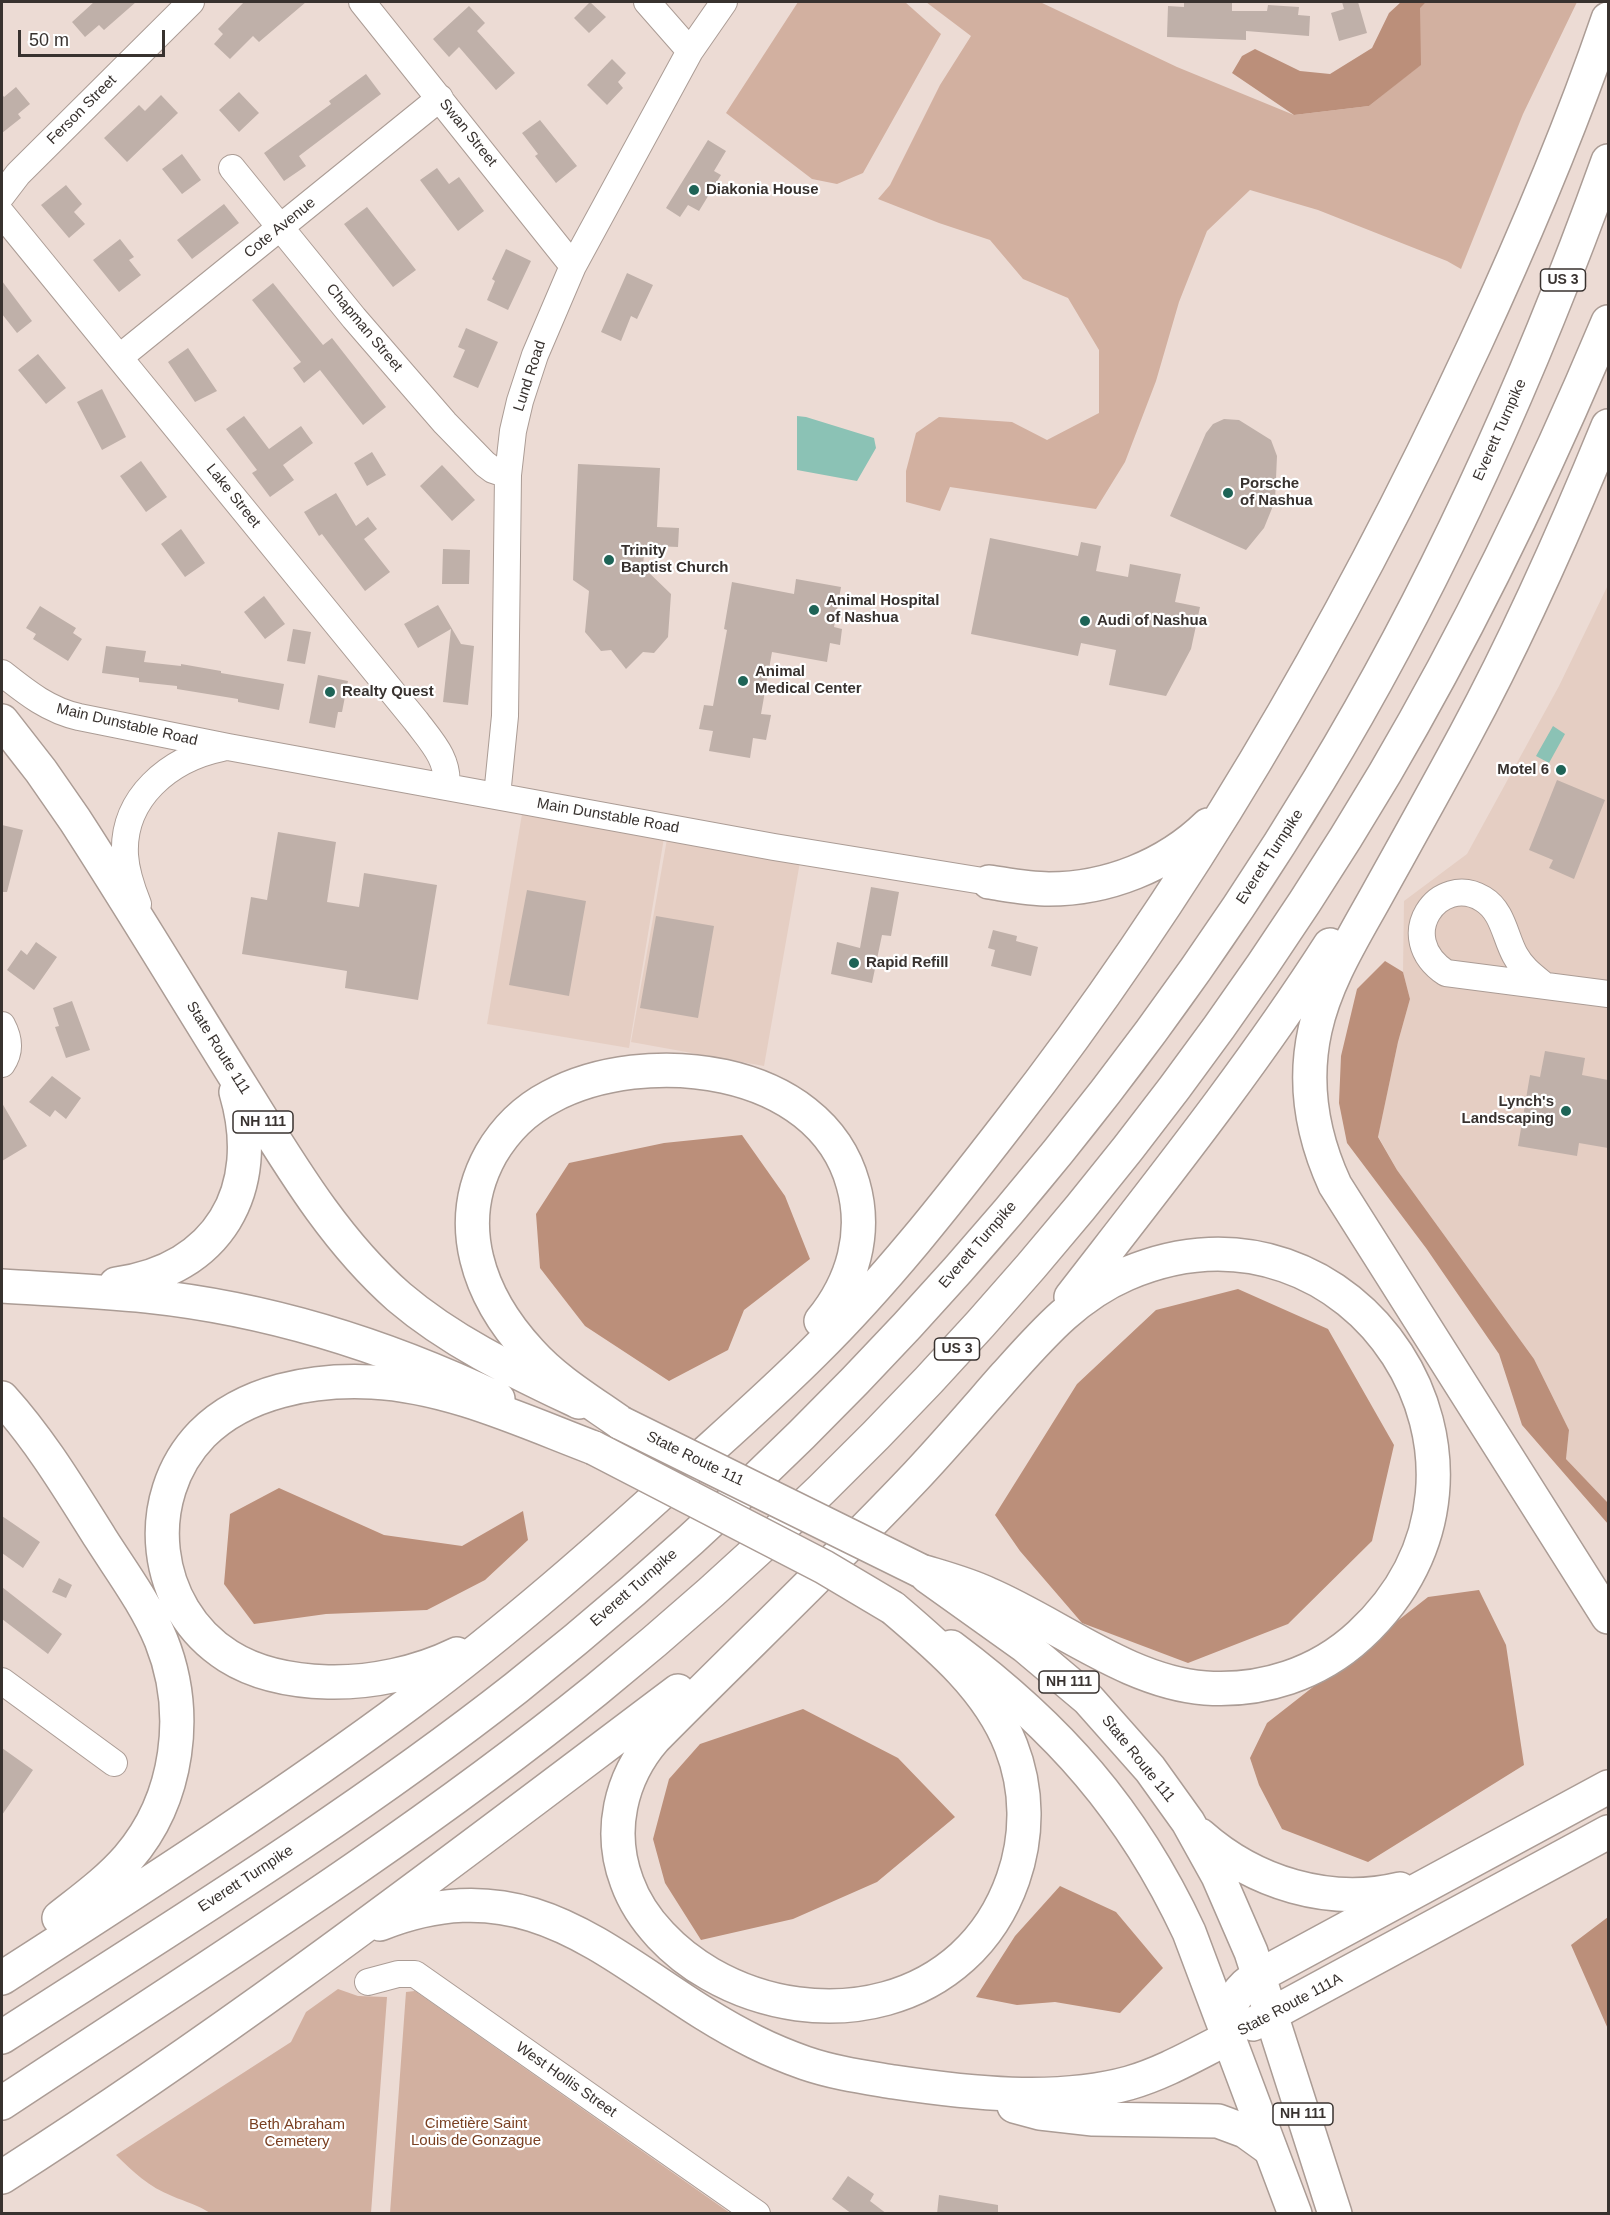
<!DOCTYPE html>
<meta charset="utf-8">
<style>
body{margin:0}
#map{position:relative;width:1610px;height:2215px;overflow:hidden;background:#ecdbd4;font-family:Arial,sans-serif}
canvas{display:block}
.frame{position:absolute;inset:0;border:3px solid #38322f;pointer-events:none}
.scale{position:absolute;left:18px;top:30px;width:147px;height:27px;box-sizing:border-box;border:3px solid #38322f;border-top:0;padding-left:8px;font-size:18px;line-height:21px;white-space:nowrap;color:#38322f;-webkit-text-stroke:4px #fff;paint-order:stroke}
</style>
<div id="map">
<canvas width="1610" height="2215"></canvas>
<div class="frame"></div>
<div class="scale">50 m</div>
</div>
<script>
const g = document.querySelector('canvas').getContext('2d');
g.lineJoin = 'round';
function paint(path, color) {
  g.fillStyle = color;
  g.fill(path, 'evenodd');
}
function stroke(path, color, width, dash) {
  g.strokeStyle = color;
  g.lineWidth = width;
  g.lineCap = dash ? 'butt' : 'round';
  g.setLineDash(dash || []);
  g.stroke(path);
}
function drawText(font, color, halo, rows, align = 'center') {
  g.font = font + ' Arial,sans-serif';
  g.lineWidth = 4.5;
  g.setLineDash([]);
  g.textBaseline = 'middle';
  g.strokeStyle = halo;
  g.fillStyle = color;
  for (const [text, x, y, turn = 0] of rows) {
    g.save();
    g.translate(x, y);
    g.rotate((+turn || 0) * Math.PI / 180);
    g.textAlign = isNaN(turn) ? turn : align;
    if (halo) g.strokeText(text, 0, 0);
    g.fillText(text, 0, 0);
    g.restore();
  }
}
paint(new Path2D(`
 M1608 585V1503L1566 1459 1569 1430 1534 1359 1397 1170 1378 1136 1398 1042 1410 999 1403 972 1404 901 1467 854 1559 686Z
 M522 814 664 838 629 1048 487 1024Z
 M667 839 800 862 764 1066 631 1042Z`), '#e5cec3');
paint(new Path2D(`
 M798 2H905L941 34 863 173 837 184 812 179 726 113Z
 M926 2H1040L1177 67 1294 115 1369 106 1420 65V7L1426 2H1577L1523 114 1461 269 1447 261 1318 210 1250 190 1207 231 1179 302 1156 381 1125 462 1096 509 950 487 940 511 906 502V471L916 433 939 417 1012 422 1047 440 1099 413V350L1068 298 1023 279 990 240 939 223 878 199 890 185 940 85 971 36Z
 M338 1989 358 1996 387 1997 371 2213H210C198 2205 186 2202 172 2196 149 2187 133 2172 116 2155L291 2042 306 2012Z
 M415 1991 730 2213H390L406 1992Z`), '#d2b0a0');
paint(new Path2D(`
 M1401 2H1426L1420 8 1421 65 1369 106 1294 115 1232 73 1242 56 1255 49 1300 71 1330 74 1372 48 1389 13Z
 M1385 961 1403 972 1410 999 1398 1042 1378 1137 1397 1170 1534 1359 1569 1430 1566 1459 1608 1503V1524L1522 1425 1499 1354 1426 1248 1347 1143 1339 1103 1341 1056 1357 989Z
 M742 1135 785 1196 810 1259 744 1310 728 1350 669 1381 585 1326 540 1268 536 1214 569 1163 664 1143Z
 M1238 1289 1328 1329 1394 1445 1372 1541 1288 1624 1188 1663 1082 1623 1020 1551 995 1515 1077 1384 1156 1310Z
 M279 1488 384 1535 462 1546 523 1511 528 1540 485 1580 427 1610 326 1614 254 1624 224 1584 230 1514Z
 M1479 1590 1506 1645 1524 1765 1368 1862 1282 1829 1259 1785 1250 1758 1267 1723 1428 1597Z
 M803 1709 898 1758 955 1817 877 1882 793 1919 701 1940 665 1883 653 1839 669 1779 700 1744Z
 M1060 1886 1116 1912 1163 1968 1120 2013 1055 2002 1017 2005 976 1997 1015 1936Z
 M1608 1917V2029L1571 1945Z`), '#bb8f7a');
paint(new Path2D(`
 M797 416 806 417 874 438 876 448 857 481 797 470Z
 M1553 726 1565 734 1549 763 1536 756Z`), '#8bc2b5');
paint(new Path2D(`
 M94 2H136L104 30 99 25 85 37 72 22Z
 M244 2H306L259 42 253 36 230 59 214 44 223 34 218 29Z
 M590 2 606 17 589 33 574 18Z
 M1184 2H1232V11H1267L1268 5 1299 7 1298 15 1310 16 1309 36 1246 31V40L1167 37 1168 6 1184 7Z
 M1342 2H1358L1367 33 1339 41 1331 13 1344 9Z
 M469 6 485 23 477 31 515 73 496 90 459 47 449 57 433 39Z
 M612 59 626 73 618 82 623 88 607 105 587 85Z
 M366 74 381 94 299 156 306 166 284 181 264 153 331 104 329 101Z
 M16 87 30 104 18 114 21 118 2 133V94L4 97Z
 M239 92 259 113 239 132 219 110Z
 M161 95 178 113 127 162 104 138 139 105 145 111Z
 M540 120 577 166 556 183 535 156 538 154 522 133Z
 M708 140 726 151 714 171 721 175 699 211 688 205 680 217 666 208Z
 M182 154 201 180 182 194 162 169Z
 M437 168 449 184 459 177 484 211 458 231 420 180Z
 M66 185 82 204 74 212 85 224 69 238 41 205Z
 M224 204 239 223 192 259 177 240Z
 M367 207 416 270 393 287 344 224Z
 M120 239 134 257 129 260 141 275 119 292 93 260Z
 M506 249 531 261 508 310 487 300 495 281 492 279Z
 M627 273 653 285 637 319 631 316 621 341 601 332Z
 M2 281 32 321 17 333 2 314Z
 M273 283 323 345 332 338 386 407 363 425 320 370 304 383 293 368 301 362 252 300Z
 M466 328 498 342 478 388 453 377 465 350 458 347Z
 M188 348 217 391 195 402 168 362Z
 M38 354 66 388 46 404 18 370Z
 M102 389 126 437 102 450 77 402Z
 M244 416 269 449 301 426 313 443 283 465 294 480 270 497 252 473 257 470 226 429Z
 M1224 419 1239 420 1271 440 1277 456 1275 501 1264 528 1246 550 1170 516 1206 433 1213 424Z
 M372 452 386 475 367 486 354 463Z
 M141 461 167 497 146 512 120 476Z
 M578 464 660 468 657 527 679 528 678 547 654 546 644 553 643 567 671 594 668 637 654 653 643 652 626 669 611 650 601 651 585 632 589 591 573 580Z
 M442 465 475 500 452 521 420 486Z
 M336 493 356 526 368 517 377 529 364 539 390 572 365 591 322 534 319 536 304 512Z
 M181 529 205 563 185 577 161 544Z
 M990 538 1078 556 1081 542 1101 546 1096 571 1128 577 1130 564 1181 574 1175 602 1200 607 1191 649 1166 696 1109 685 1116 650 1081 643 1078 656 971 634Z
 M443 549 470 550 469 584H442Z
 M796 579 841 587 834 627 842 629 840 645 830 643 827 662 772 652 761 714 771 715 766 740 753 738 750 758 709 751 713 731 699 729 704 705 713 706 727 630 724 629 732 582 794 594Z
 M264 596 285 624 265 639 244 612Z
 M438 605 461 644 474 646 468 705 443 702 451 629 418 648 404 624Z
 M40 606 76 628 73 633 82 639 68 661 33 639 36 634 26 628Z
 M293 629 311 632 305 664 287 661Z
 M106 646 146 651 144 662 181 666V664L221 671V673L284 684 279 710 238 702V699L177 689V686L139 682V678L102 673Z
 M318 675 348 681 342 712H338L335 728 309 723Z
 M1557 780 1605 800 1574 879 1549 868 1553 860 1529 850Z
 M2 825 23 830 7 892H2Z
 M278 832 336 842 327 902 359 907 364 873 437 885 418 1000 345 988 347 971 242 954 251 897 267 900Z
 M871 887 899 892 891 936 882 935 872 983 831 974 837 942 860 948Z
 M527 890 586 901 569 996 509 985Z
 M656 916 714 926 698 1018 640 1008Z
 M993 930 1017 936 1016 941 1038 947 1031 976 991 966 995 950 988 948Z
 M36 942 57 957 34 990 7 970 21 950 27 955Z
 M72 1001 90 1050 66 1058 55 1027 59 1026 53 1008Z
 M1545 1051 1585 1058 1582 1075 1608 1080V1148L1579 1143 1577 1156 1518 1146 1530 1075 1540 1077Z
 M52 1076 81 1098 66 1119 55 1110 50 1117 29 1102Z
 M2 1103 27 1146 2 1161Z
 M2 1516 40 1542 23 1568 2 1553Z
 M59 1578 72 1585 66 1598 52 1592Z
 M2 1587 62 1634 48 1654 2 1619Z
 M2 1748 33 1770 2 1815Z
 M848 2176 874 2194 870 2201 887 2214H852L832 2199Z
 M939 2195 998 2205V2214H937Z`), '#bfb0a9');
const minor = new Path2D(`
 M362 2 573 266
 M647 2 690 51
 M232 168 354 318 445 423 485 464 493 470 508 475
 M2 195 18 174 191 2
 M2 214 416 721C431 741 450 760 446 787
 M120 357 440 98
 M2 673C26 692 48 710 79 717L228 747 774 847 989 882
 M497 796 505 716 508 475 513 431 520 401 535 355 573 266 690 51 724 2
 M138 904C132 889 126 872 125 855 122 798 169 759 222 748
 M1544 985C1533 976 1522 968 1515 955 1505 937 1503 911 1483 899 1439 872 1392 937 1446 973L1608 994
 M2 1025C9 1038 11 1051 2 1064
 M2 1681 114 1763
 M368 1982 398 1974H415L757 2214`);
const major = new Path2D(`
 M2 721 41 771 75 820C132 908 186 998 241 1086 288 1161 332 1238 399 1297 453 1343 516 1372 579 1402
 M116 1284C218 1270 265 1190 236 1092
 M2 1286C50 1289 99 1291 147 1296 270 1309 387 1346 498 1399
 M927 1576 1025 1646 1088 1699 1150 1769 1188 1822 1218 1876 1251 1952 1335 2214
 M951 1647C1058 1727 1132 1810 1189 1932L1295 2214
 M1200 1835C1254 1883 1329 1906 1400 1889
 M1253 2024 1608 1832
 M1227 2036C1224 2012 1234 1993 1253 1979L1608 1787`);
const highway = new Path2D(`
 M1608 426C1565 531 1519 635 1465 735 1435 791 1404 846 1373 902 1350 943 1325 984 1315 1030 1303 1084 1312 1135 1335 1185L1608 1617
 M989 882C1009 885 1029 889 1049 889 1107 889 1166 866 1208 825
 M1071 1297C1160 1182 1251 1068 1330 945
 M2 1398C41 1441 70 1490 101 1539 122 1572 146 1604 161 1640 190 1712 179 1799 128 1858 108 1881 83 1899 59 1918
 M621 1423C590 1401 556 1381 530 1352 479 1297 452 1224 491 1154 505 1130 525 1110 550 1097 644 1046 820 1064 853 1184 867 1233 853 1282 821 1321
 M893 1608C939 1647 989 1689 1011 1746 1028 1789 1028 1836 1013 1879 968 2008 820 2037 710 1974 675 1954 641 1921 627 1882 608 1832 620 1778 655 1738 742 1650 832 1565 917 1475 947 1443 976 1409 1005 1376 1041 1336 1075 1296 1126 1274 1355 1176 1542 1466 1360 1635 1318 1674 1262 1692 1205 1688 1128 1682 1058 1624 988 1594 967 1584 944 1578 921 1571
 M457 1654C418 1673 371 1683 328 1682 293 1681 258 1675 228 1656 152 1608 140 1498 202 1434 245 1391 313 1379 372 1382 449 1386 523 1421 594 1448
 M380 1924C544 1859 624 1978 755 2042 771 2050 788 2057 805 2063 834 2073 864 2077 894 2082 968 2093 1056 2103 1129 2083 1164 2073 1196 2054 1228 2038
 M2 1978C140 1889 279 1800 411 1702 509 1629 600 1549 690 1467 732 1429 774 1392 814 1352 885 1282 947 1203 1008 1124 1195 884 1347 620 1475 344 1524 238 1570 130 1608 19
 M2 2037C176 1925 353 1816 516 1688 833 1436 1110 1127 1319 780 1437 585 1531 375 1608 161
 M2 2103C203 1970 408 1842 596 1690 910 1435 1179 1121 1385 773 1470 628 1543 477 1608 322
 M1014 2106 1040 2113 1093 2119 1218 2121 1245 2131 1270 2149
 M2 2177C236 2028 456 1858 678 1691`);
stroke(minor, '#ab9c95', 28);
stroke(major, '#ab9c95', 36);
stroke(highway, '#ab9c95', 36);
stroke(minor, '#fff', 26);
stroke(major, '#fff', 33);
stroke(highway, '#fff', 33);
const majorBridge = new Path2D(`
 M621 1423 921 1571
 M594 1448 824 1567 893 1608`);
stroke(majorBridge, '#ab9c95', 36, []);
stroke(majorBridge, '#fff', 33);
for (const [x, y, r, color] of [
 [694,190,6,"#1e6457"],
 [1228,493,6,"#1e6457"],
 [609,560,6,"#1e6457"],
 [814,610,6,"#1e6457"],
 [1085,621,6,"#1e6457"],
 [743,681,6,"#1e6457"],
 [330,692,6,"#1e6457"],
 [1561,770,6,"#1e6457"],
 [854,963,6,"#1e6457"],
 [1566,1111,6,"#1e6457"]
]) {
  const dot = new Path2D();
  dot.arc(x, y, r, 0, 2 * Math.PI);
  g.fillStyle = color;
  g.fill(dot);
  stroke(dot, '#fff', 2);
}
for (const [x, y, w] of [
 [1563,280,45],
 [263,1122,60],
 [957,1349,45],
 [1069,1682,60],
 [1303,2114,60]
]) {
  const box = new Path2D();
  box.roundRect(x - w / 2, y - 11, w, 22, 4.5);
  g.fillStyle = '#fff';
  g.fill(box);
  stroke(box, '#38322f', 1.5);
}
drawText('bold 14px', '#38322f', null, [
 ["US 3",1563,280],
 ["NH 111",263,1122],
 ["US 3",957,1349],
 ["NH 111",1069,1682],
 ["NH 111",1303,2114]
]);
drawText('15px', '#38322f', '#fff', [
 ["Ferson Street",82,110,-45],
 ["Swan Street",468,133,51],
 ["Cote Avenue",280,228,-39],
 ["Chapman Street",364,328,50],
 ["Lund Road",530,376,-72],
 ["Everett Turnpike",1500,430,-66],
 ["Lake Street",233,496,51],
 ["Main Dunstable Road",127,725,13],
 ["Main Dunstable Road",608,816,10],
 ["Everett Turnpike",1270,857,-57],
 ["State Route 111",218,1048,58],
 ["Everett Turnpike",978,1245,-49],
 ["State Route 111",695,1459,26],
 ["Everett Turnpike",634,1588,-41],
 ["State Route 111",1138,1759,51],
 ["Everett Turnpike",246,1879,-33],
 ["State Route 111A",1290,2005,-28],
 ["West Hollis Street",566,2080,35]
]);
drawText('bold 15px', '#38322f', '#fff', [
 ["Diakonia House",706,190],
 ["Porsche",1240,484],
 ["of Nashua",1240,501],
 ["Trinity",621,551],
 ["Baptist Church",621,568],
 ["Animal Hospital",826,601],
 ["of Nashua",826,618],
 ["Audi of Nashua",1097,621],
 ["Animal",755,672],
 ["Medical Center",755,689],
 ["Realty Quest",342,692],
 ["Motel 6",1549,770,"right"],
 ["Rapid Refill",866,963],
 ["Lynch's",1554,1102,"right"],
 ["Landscaping",1554,1119,"right"]
], 'left');
drawText('15px', '#793f21', '#fff', [
 ["Cimetière Saint",476,2124],
 ["Louis de Gonzague",476,2141],
 ["Beth Abraham",297,2125],
 ["Cemetery",297,2142]
]);
</script>
